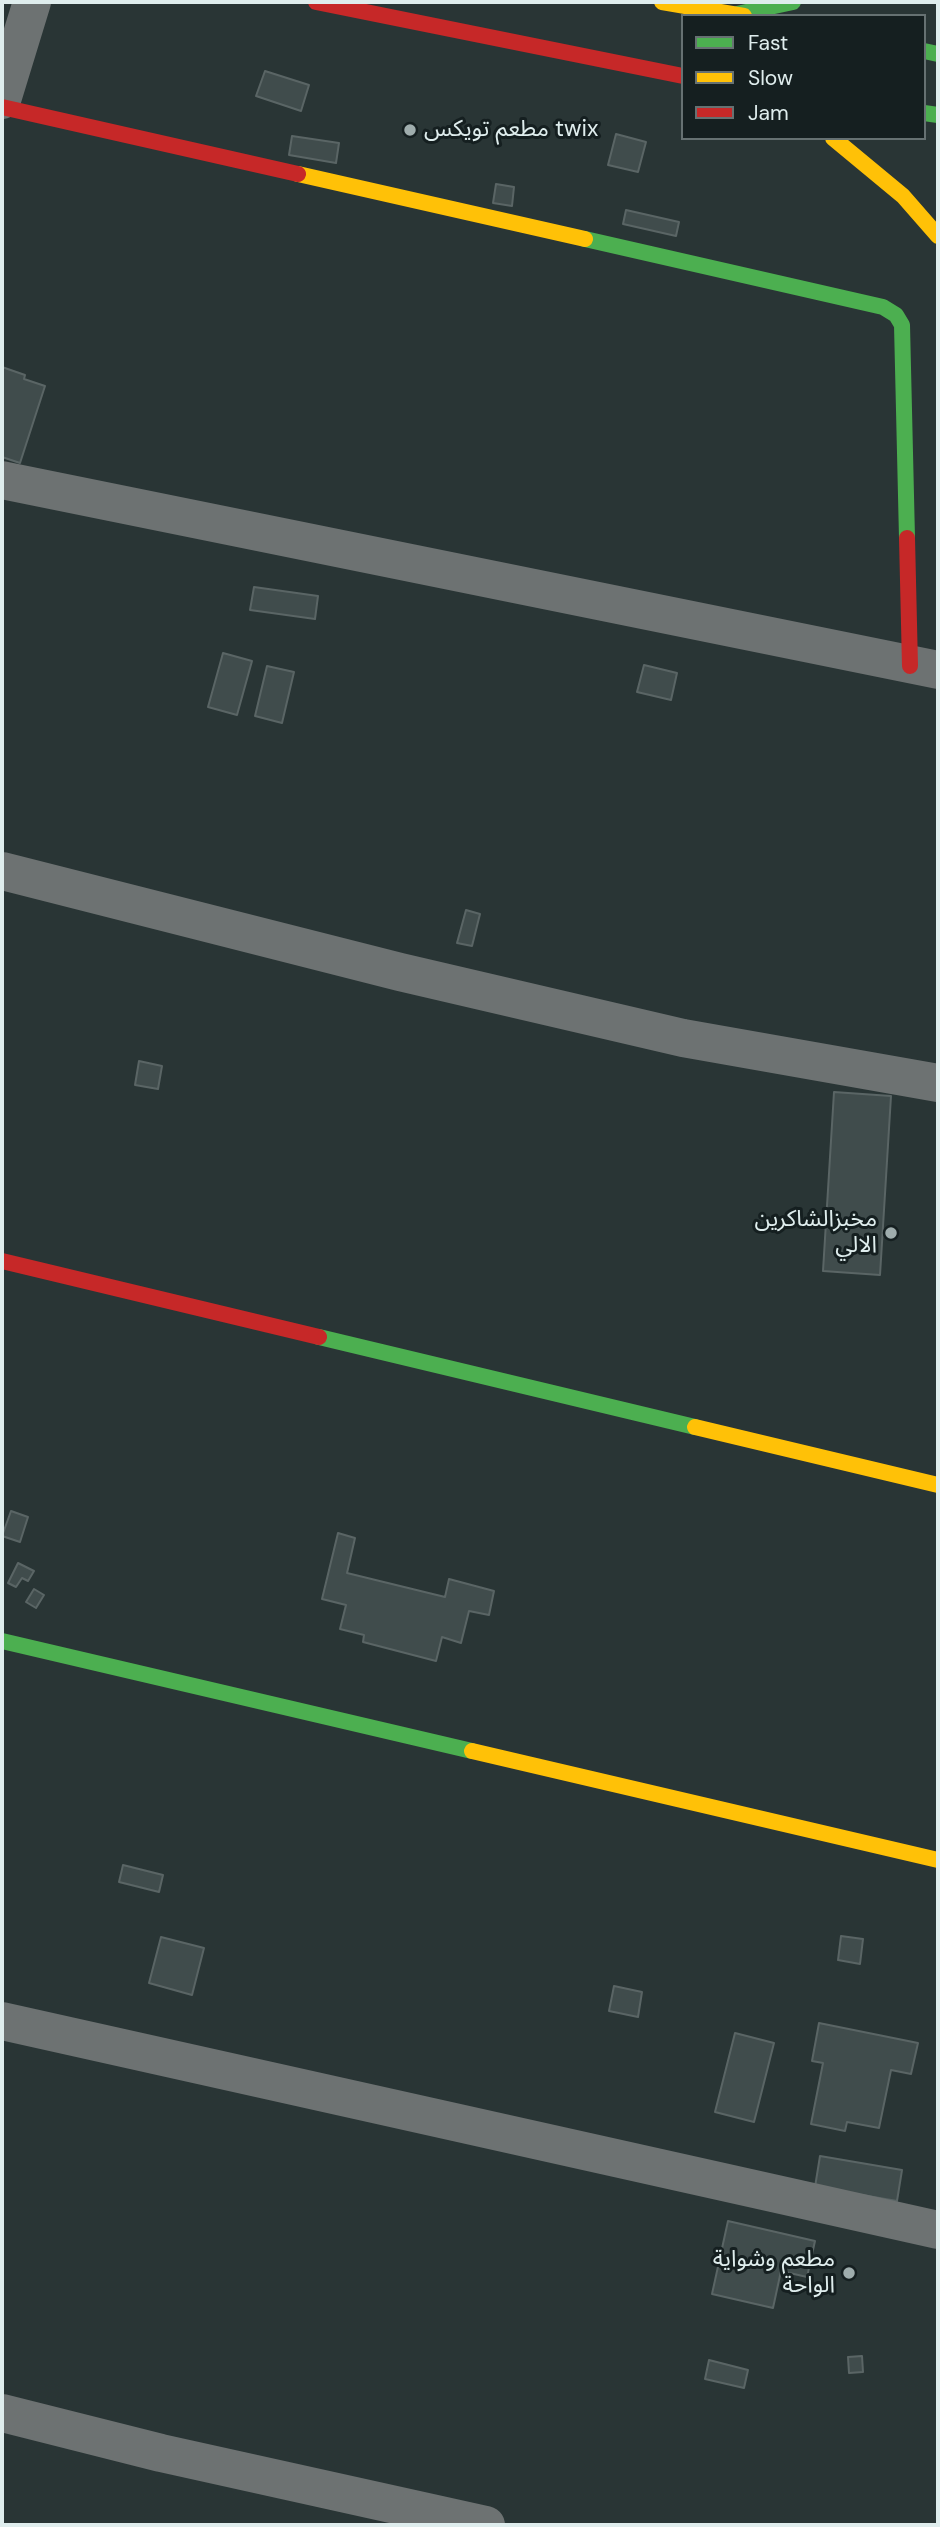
<!DOCTYPE html>
<meta charset="utf-8">
<style>
body{margin:0}
#map{position:relative;width:940px;height:2527px;overflow:hidden;background:#293535;font-family:"DM Sans",sans-serif}
canvas{display:block}
.frame{position:absolute;inset:0;border:4px solid #dfeded;pointer-events:none}
.legend{position:absolute;left:681px;top:14px;width:245px;height:126px;box-sizing:border-box;background:#151f20;border:2px solid #667172;margin:0;padding:9px 12px;list-style:none;font-size:21px;color:#dfeded}
.legend li{display:flex;align-items:center;gap:14px;height:35px}
.legend b{width:35px;border:2px solid #667172}
</style>
<div id="map">
<canvas width="940" height="2527"></canvas>
<div class="frame"></div>
<ul class="legend">
<li><b style="height:9px;background:#4caf50"></b>Fast</li>
<li><b style="height:9px;background:#ffc107"></b>Slow</li>
<li><b style="height:9px;background:#c62828"></b>Jam</li>
</ul>
</div>
<script>
const g = document.querySelector('canvas').getContext('2d');
g.lineJoin = 'round';
function paint(path, color) {
  g.fillStyle = color;
  g.fill(path, 'evenodd');
}
function stroke(path, color, width, dash) {
  g.strokeStyle = color;
  g.lineWidth = width;
  g.lineCap = dash ? 'butt' : 'round';
  g.setLineDash(dash || []);
  g.stroke(path);
}
function drawText(font, color, halo, rows, align = 'center') {
  g.font = font + ' "DM Sans","Noto Sans Arabic",sans-serif';
  g.lineWidth = 6;
  g.setLineDash([]);
  g.textBaseline = 'middle';
  g.strokeStyle = halo;
  g.fillStyle = color;
  for (const [text, x, y, turn = 0] of rows) {
    g.save();
    g.translate(x, y);
    g.rotate((+turn || 0) * Math.PI / 180);
    g.textAlign = isNaN(turn) ? turn : align;
    if (halo) g.strokeText(text, 0, 0);
    g.fillText(text, 0, 0);
    g.restore();
  }
}
const building = new Path2D(`
 M265 71 309 85 301 111 256 96Z
 M616 134 646 142 638 172 608 165Z
 M292 136 339 143 336 163 289 155Z
 M496 184 514 187 512 206 493 203Z
 M626 210 679 222 676 236 623 224Z
 M2 367 25 375 24 379 45 386 20 463 2 457Z
 M254 587 318 596 315 619 250 610Z
 M223 653 252 661 237 715 208 707Z
 M644 665 677 673 671 700 637 692Z
 M267 666 294 672 282 723 255 716Z
 M466 910 480 914 472 946 457 943Z
 M139 1061 162 1066 158 1089 135 1085Z
 M834 1092 891 1096 880 1275 823 1271Z
 M11 1511 28 1517 20 1542 2 1536Z
 M338 1533 355 1538 347 1573 445 1597 449 1579 494 1591 489 1615 469 1611 461 1643 442 1637 436 1661 363 1642 364 1635 340 1629 346 1605 322 1599Z
 M18 1563 34 1571 28 1581 22 1578 16 1587 8 1583Z
 M34 1589 44 1595 36 1608 26 1602Z
 M123 1865 163 1875 159 1892 119 1882Z
 M841 1936 863 1939 860 1964 838 1960Z
 M161 1937 204 1948 192 1995 149 1983Z
 M614 1986 642 1992 638 2017 609 2011Z
 M819 2023 918 2043 911 2074 891 2070 879 2128 847 2122 845 2131 811 2124 823 2063 812 2061Z
 M735 2033 774 2043 754 2122 715 2112Z
 M820 2156 902 2170 897 2201 815 2187Z
 M728 2221 815 2241 807 2277 781 2271 773 2308 712 2294Z
 M862 2356 863 2372 849 2373 848 2357Z
 M709 2360 748 2370 744 2388 705 2379Z`);
paint(building, '#404c4c');
stroke(building, '#5a6565', 2);
stroke(new Path2D(`
 M2 100 32 2
 M2 480 938 670
 M2 871 400 972 683 1038 938 1083
 M2 2021 938 2230
 M2 2413 161 2453 486 2525`), '#6d7272', 38);
stroke(new Path2D(`
 M737 14 793 2
 M924 51 938 54
 M924 113 938 115
 M585 239 883 307 896 315 902 325 907 538
 M319 1337 695 1427
 M2 1641 472 1751`), '#4caf50', 16);
stroke(new Path2D(`
 M662 2 744 16
 M833 138 903 196 938 236
 M298 174 585 239
 M695 1427 938 1485
 M472 1751 938 1860`), '#ffc107', 16);
stroke(new Path2D(`
 M316 2 683 76
 M2 107 298 174
 M907 538 910 666
 M2 1261 319 1337`), '#c62828', 16);
for (const [x, y, r, color] of [
 [410,130,7,"#9fadad"],
 [891,1233,7,"#9fadad"],
 [849,2273,7,"#9fadad"]
]) {
  const dot = new Path2D();
  dot.arc(x, y, r, 0, 2 * Math.PI);
  g.fillStyle = color;
  g.fill(dot);
  stroke(dot, '#151f20', 2.5);
}
drawText('23px', '#dfeded', '#151f20', [
 ["مطعم تويكس twix",424,130,"left"],
 ["مخبزالشاكرين",877,1220],
 ["الالي",877,1246],
 ["مطعم وشواية",835,2260],
 ["الواحة",835,2286]
], 'right');
</script>
